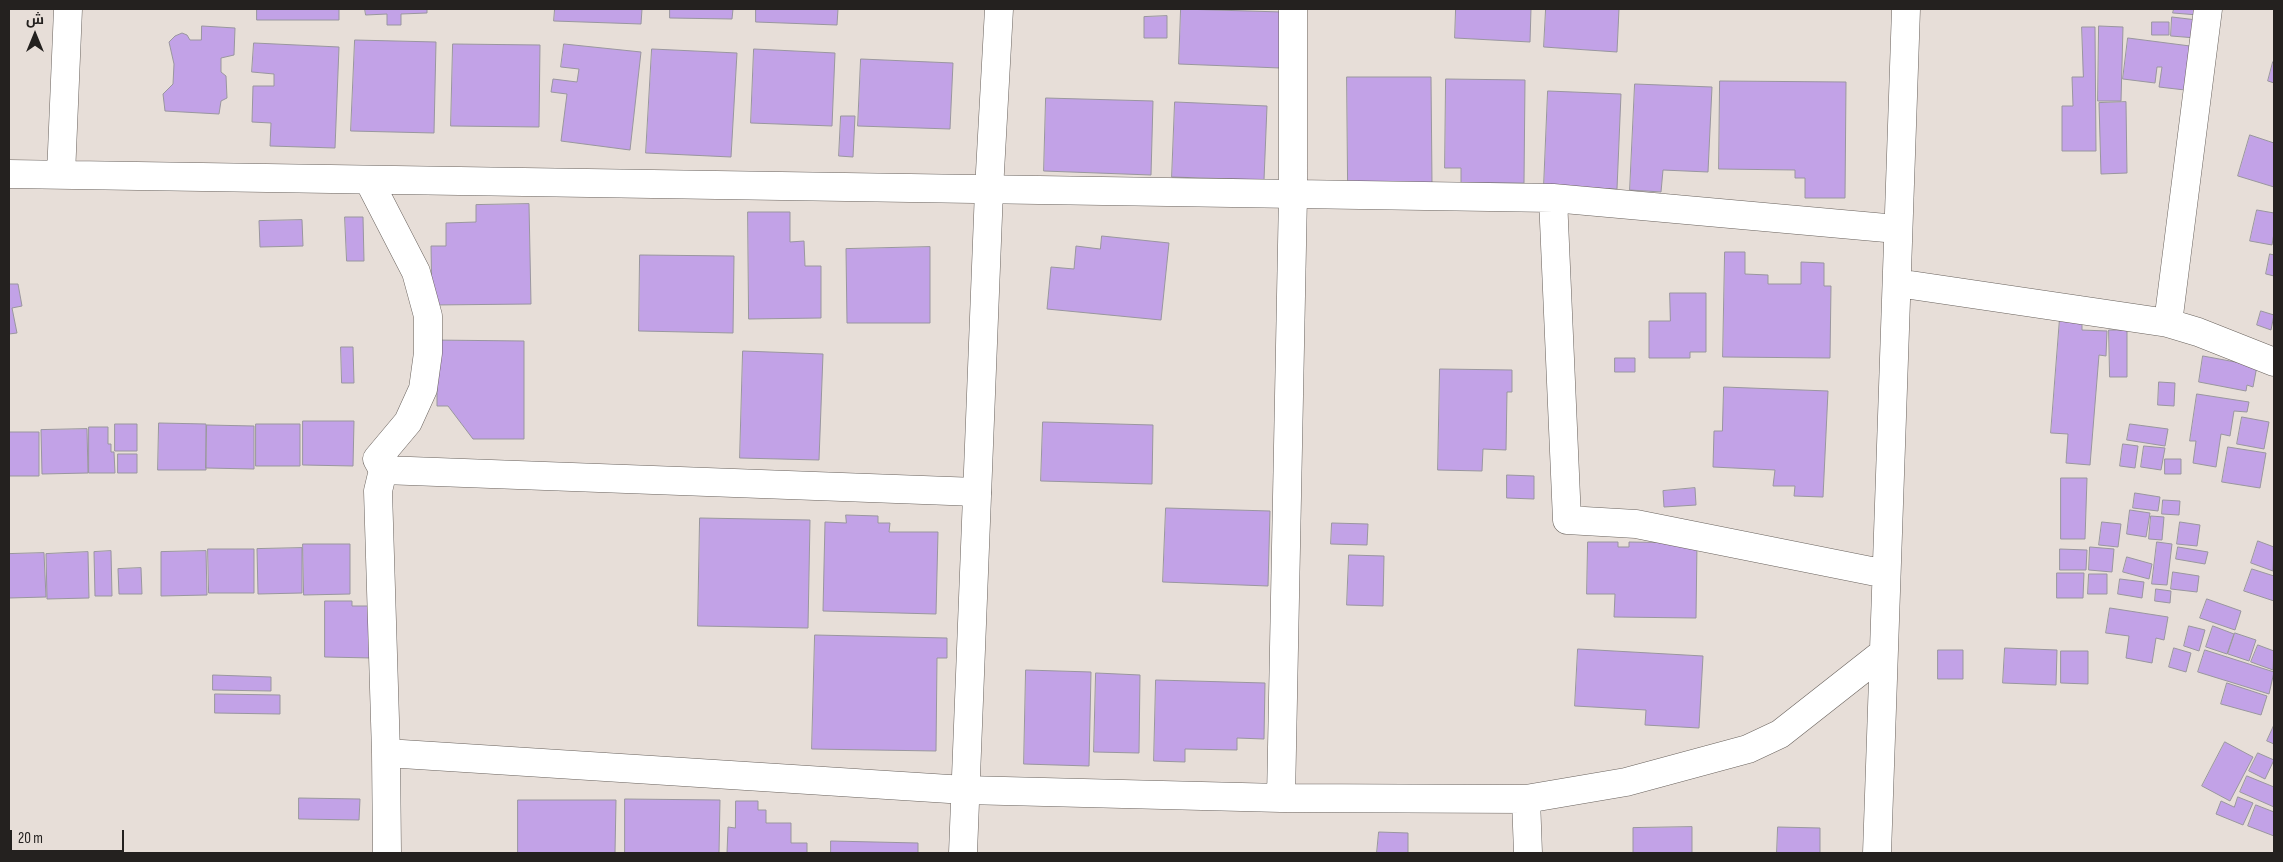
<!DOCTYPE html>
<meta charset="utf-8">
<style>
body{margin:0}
#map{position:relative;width:2283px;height:862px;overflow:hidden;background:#e7ded8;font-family:"Sofia Sans Condensed",Cairo,sans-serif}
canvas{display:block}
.frame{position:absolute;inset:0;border:10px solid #24211f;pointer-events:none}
.north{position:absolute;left:10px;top:10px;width:50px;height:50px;-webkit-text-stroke:4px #e7ded8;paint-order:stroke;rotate:0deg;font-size:14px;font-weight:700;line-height:20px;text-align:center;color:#24211f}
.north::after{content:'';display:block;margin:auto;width:18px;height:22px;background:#24211f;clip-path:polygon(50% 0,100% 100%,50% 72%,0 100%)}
.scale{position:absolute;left:10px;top:830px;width:114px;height:22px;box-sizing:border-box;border:2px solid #24211f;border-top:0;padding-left:6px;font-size:15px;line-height:18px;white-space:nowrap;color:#24211f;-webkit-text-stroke:4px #e7ded8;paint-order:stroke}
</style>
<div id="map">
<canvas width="2283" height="862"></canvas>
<div class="frame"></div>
<div class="north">ش</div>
<div class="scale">20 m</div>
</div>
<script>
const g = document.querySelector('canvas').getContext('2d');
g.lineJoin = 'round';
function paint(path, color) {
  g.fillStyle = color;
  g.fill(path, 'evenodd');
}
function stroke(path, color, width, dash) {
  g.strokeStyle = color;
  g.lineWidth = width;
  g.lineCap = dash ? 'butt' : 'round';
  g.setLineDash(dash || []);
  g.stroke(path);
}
const building = new Path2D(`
 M257 9H339V20H257Z
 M365 9H427V13L401 14V25H387V14L366 15Z
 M555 9H642L641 24 554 21Z
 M670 9H733L732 19 670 18Z
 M756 9H838L837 25 756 22Z
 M1181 9 1282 12 1280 68 1179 64Z
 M1456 9H1531L1530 42 1455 38Z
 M1546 9H1619L1617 52 1544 47Z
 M2174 9H2199L2198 15 2173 13Z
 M1167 16V38H1144V17Z
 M2172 17 2197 20 2196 38 2171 36Z
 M2152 22H2169V35H2152Z
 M202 26 235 28 234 55 221 58V72L226 76 227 98 221 101 219 114 165 111 163 94 173 84 174 64 169 42 175 36 182 33 187 35 190 40H201Z
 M2099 26 2123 27 2121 101H2098Z
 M2082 27H2095L2096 151H2062V106H2073L2072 77H2083Z
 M2128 38 2190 46 2185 90 2159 87 2162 67H2157L2155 83 2123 79Z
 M355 40 436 42 434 133 351 131Z
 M254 43 339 47 335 148 270 146 271 123 252 122 253 86H274V74L252 72Z
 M453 44 540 45 539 127 451 126Z
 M564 44 641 52 630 150 561 141 567 94 551 92 553 79 577 82 579 69 561 67Z
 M652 49 737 53 731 157 646 153Z
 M754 49 835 53 832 126 751 123Z
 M861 59 953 63 950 129 858 126Z
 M2273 62 2274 63V83L2268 81Z
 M1347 77H1431L1432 184H1348Z
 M1446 79 1525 80 1524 183H1461V168H1445Z
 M1720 81 1846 82 1845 198H1805V178H1795V170L1719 169Z
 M1635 84 1712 87 1708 172 1663 170 1661 192 1630 190Z
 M1548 91 1621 94 1617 189 1544 186Z
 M1046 98 1153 101 1151 175 1044 171Z
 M1175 102 1267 106 1264 180 1172 177Z
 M2126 102 2127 173 2101 174 2099 103Z
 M841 116H855L853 157 839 156Z
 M2250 135 2274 143V187L2238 176Z
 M529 204 531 304 432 305 431 246H446V223L476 222V205Z
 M2257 210 2274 213V233L2272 245 2250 241Z
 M748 212H790V242L804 241 805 266H821V318L749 319Z
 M345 217H363L364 261H347Z
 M302 220 303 246 260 247 259 221Z
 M1102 236 1169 243 1161 320 1047 309 1051 267 1074 269 1076 246 1100 249Z
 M930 247V323H847L846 249Z
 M1725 252H1745V274L1768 275V284H1801V262L1824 263V286H1831L1830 358 1723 357Z
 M2270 254 2274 255V276L2266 274Z
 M640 255 734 256 733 333 639 331Z
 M9 284H18L22 306 12 308 17 333 9 334Z
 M1670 293H1706V352H1690V358H1649V321H1670Z
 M2261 311 2274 315 2271 330 2257 325Z
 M2060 318 2082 320V330L2107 331 2106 356 2099 355 2090 465 2066 463 2068 434 2051 433Z
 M2109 330H2127V377H2110Z
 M432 340 524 341V439H473L448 406H437V384Z
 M341 347H353L354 383H342Z
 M743 351 823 354 819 460 740 458Z
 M2203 356 2257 366 2253 387 2247 385 2246 391 2199 382Z
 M1615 358H1635V372H1615Z
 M1440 369 1512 370V392H1507L1506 450 1483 449 1482 471 1438 470Z
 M2159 382 2175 383 2174 406 2158 405Z
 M1724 387 1828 391 1823 497 1794 496 1795 486H1773L1775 470 1713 467 1714 431H1722Z
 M2197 394 2249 402 2247 412 2234 411 2230 436 2221 434 2216 467 2193 463 2196 441H2190Z
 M2242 417 2269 422 2264 449 2237 444Z
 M303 421H354L353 466 303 465Z
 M1043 422 1153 425 1152 484 1041 481Z
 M159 423 206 424V470H158Z
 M115 424H137V451H115Z
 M256 424H300V466H256Z
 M2130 424 2168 429 2165 446 2127 440Z
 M207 425 254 426V469L206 468Z
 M89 427H108V444H111V452H114L115 473H89Z
 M87 429 88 473 42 474 41 430Z
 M9 432H39V476H9Z
 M2123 444 2138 446 2135 468 2120 466Z
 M2144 446 2165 448 2161 470 2141 467Z
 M2228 447 2266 453 2260 488 2222 482Z
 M118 454H137V473H118Z
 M2165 459H2181V474H2165Z
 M1507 475 1534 476V499L1507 498Z
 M2061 478H2087L2085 539H2061Z
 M1695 488 1696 505 1664 507 1663 491Z
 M2135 493 2160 497 2158 511 2133 508Z
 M2163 500 2180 501 2179 515 2162 514Z
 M1166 508 1270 511 1268 586 1163 582Z
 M2130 510 2150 513 2146 537 2127 534Z
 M846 515 878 516V523H890L889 532H938L936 614 823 611 825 522 846 523Z
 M2151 516 2164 517 2162 540 2149 539Z
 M700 518 810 520 808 628 698 626Z
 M2102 522 2121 524 2118 547 2099 545Z
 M2180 522 2200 525 2197 546 2177 544Z
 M1332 523 1368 524 1367 545 1331 544Z
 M2258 541 2274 547 2273 571 2251 563Z
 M1588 542H1618V547H1629V542L1697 543 1696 618 1614 617 1615 594H1587Z
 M2157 542 2172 544 2167 585 2152 584Z
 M303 544H350V594L304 595Z
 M2090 547 2114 549 2112 572 2089 570Z
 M2178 547 2208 552 2205 564 2176 559Z
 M302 548V593L258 594 257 549Z
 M208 549H254V593H209Z
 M2060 549 2087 550 2086 570H2060Z
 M111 551 112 596H95L94 552Z
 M206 551 207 595 161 596V552Z
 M88 552 89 598 47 599 46 554Z
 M44 553 46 597 9 598V554Z
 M1349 555 1384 556 1383 606 1347 605Z
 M2127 557 2152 564 2149 579 2123 572Z
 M141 568 142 594H119L118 569Z
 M2252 569 2274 576V601L2244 591Z
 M2173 572 2199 576 2197 592 2171 589Z
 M2057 573H2084L2083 598H2057Z
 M2089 574H2107V594H2088Z
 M2120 579 2144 582 2142 598 2118 594Z
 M2156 589 2171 591 2170 603 2155 601Z
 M2207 599 2241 611 2235 630 2200 618Z
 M325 601H352V606H373L372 658 325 657Z
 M2110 608 2168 617 2164 640 2156 638 2152 663 2126 658 2129 636 2106 633Z
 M2189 626 2205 630 2199 651 2184 646Z
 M2213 626 2234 634 2227 654 2206 647Z
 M2235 633 2256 640 2249 661 2228 654Z
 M815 635 947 638V658H937L936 751 812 749Z
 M2258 645 2274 651 2273 670 2251 662Z
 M2005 648 2057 650 2056 685 2003 683Z
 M2174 648 2191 653 2186 672 2169 667Z
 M1578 649 1703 656 1699 728 1645 725 1646 710 1575 706Z
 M1938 650H1963V679H1938Z
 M2205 650 2274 672 2269 694 2198 672Z
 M2061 651H2088V684L2061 683Z
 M1026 670 1091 672 1089 766 1024 764Z
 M1096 673 1140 675 1139 753 1094 752Z
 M213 675 271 677V691L213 690Z
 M1156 680 1265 683 1264 739 1237 738V750L1185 749V762L1154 761Z
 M2227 683 2267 696 2261 715 2221 704Z
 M215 694 280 695V714L215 713Z
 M2274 725V744L2267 741Z
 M2225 742 2253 757 2230 801 2202 786Z
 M2258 753 2274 760 2265 779 2249 771Z
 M2247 776 2274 787V807L2240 792Z
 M2238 797 2253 803 2243 825 2216 814 2221 801 2234 807Z
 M299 798 360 799 359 820 299 819Z
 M625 799 720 800 719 853H625Z
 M518 800H616L615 853H518Z
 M736 801H758V810H766V823H791V843H807V853H727L728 827 735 828Z
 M2256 805 2274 812V836L2248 826Z
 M1692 827V853H1633V828Z
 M1778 827 1820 828V853H1777Z
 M1379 832 1408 833V853H1377Z
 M831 841 918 843V853H831Z`);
paint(building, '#c2a2e7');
stroke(building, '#99969e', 1);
const minor = new Path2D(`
 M9 174 1553 198 1897 229
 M61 175 68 9
 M369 181 416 272 428 316V353L423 389 408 422 377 459 383 470 378 491 386 753 387 853
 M1553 198 1567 520 1636 524 1886 574
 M1897 283 2168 323 2198 332 2274 362
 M2168 323 2208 9
 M383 470 977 492
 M386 753 965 790 1281 798 1526 799 1626 782 1748 749 1780 734 1883 653
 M1281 798 1293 195V9
 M1526 799 1528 853
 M1877 853 1906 9`);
const tertiary = new Path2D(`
 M963 853 989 190 999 9`);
stroke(minor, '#69625d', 29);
stroke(tertiary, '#69625d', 29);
stroke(minor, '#fff', 28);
stroke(tertiary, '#fff', 28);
</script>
